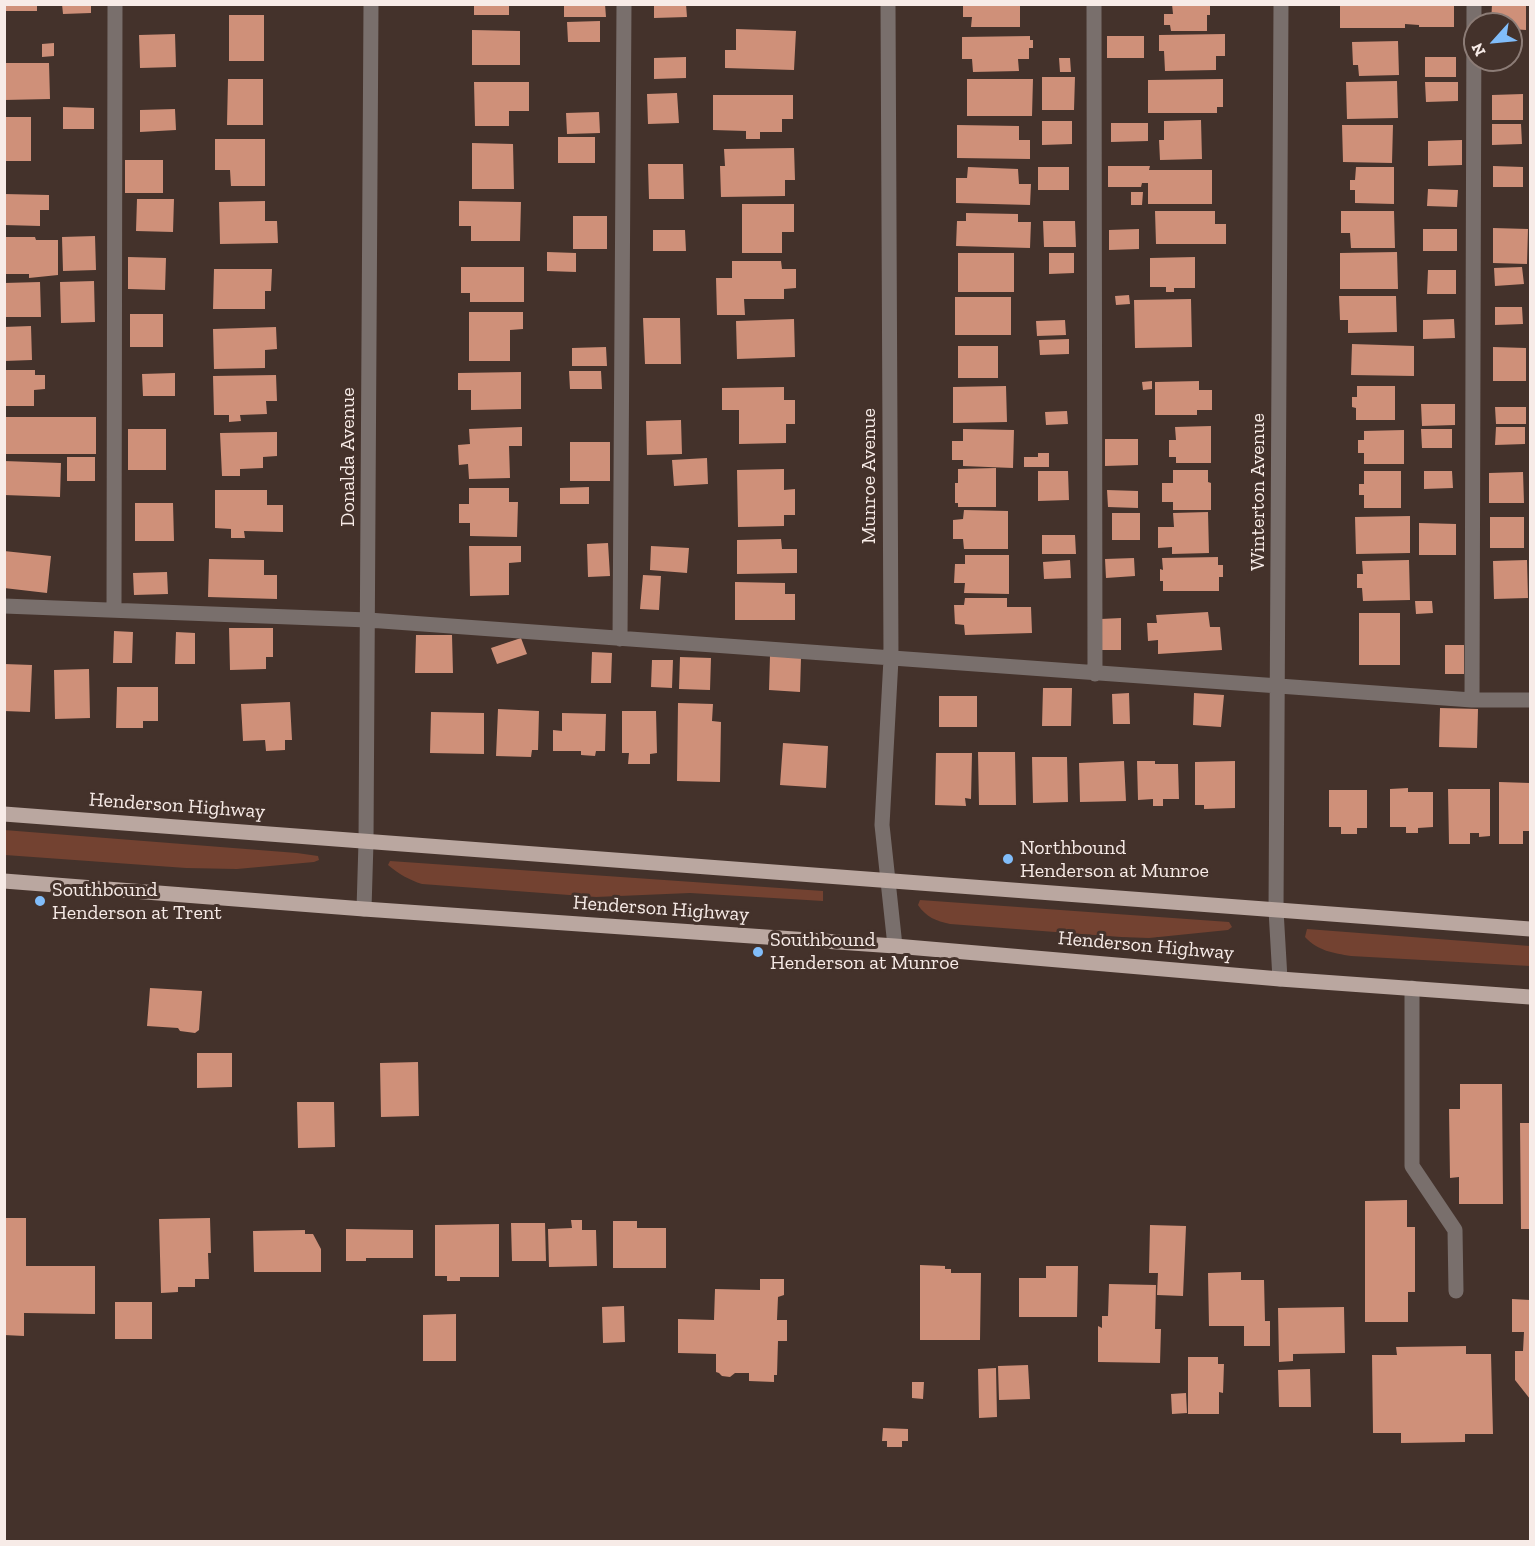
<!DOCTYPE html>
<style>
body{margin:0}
#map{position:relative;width:1535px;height:1546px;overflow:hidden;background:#44322b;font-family:"Zilla Slab",serif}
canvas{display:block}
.frame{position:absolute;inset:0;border:6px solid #f7ebe7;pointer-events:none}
.north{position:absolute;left:1463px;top:12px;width:60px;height:60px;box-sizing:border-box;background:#44322b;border:2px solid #8c7c76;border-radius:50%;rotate:243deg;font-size:16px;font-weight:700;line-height:24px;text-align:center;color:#f7ebe7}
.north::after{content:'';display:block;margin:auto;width:21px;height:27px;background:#81bdfa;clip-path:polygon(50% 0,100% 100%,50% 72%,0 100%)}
</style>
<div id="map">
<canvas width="1535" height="1546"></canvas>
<div class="frame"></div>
<div class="north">N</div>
</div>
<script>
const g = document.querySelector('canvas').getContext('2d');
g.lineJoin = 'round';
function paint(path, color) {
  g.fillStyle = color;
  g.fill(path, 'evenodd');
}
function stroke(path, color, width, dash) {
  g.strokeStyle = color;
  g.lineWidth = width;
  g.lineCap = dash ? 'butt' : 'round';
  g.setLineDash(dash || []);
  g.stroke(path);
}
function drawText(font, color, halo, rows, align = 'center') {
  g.font = font + ' "Zilla Slab",serif';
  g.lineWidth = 6;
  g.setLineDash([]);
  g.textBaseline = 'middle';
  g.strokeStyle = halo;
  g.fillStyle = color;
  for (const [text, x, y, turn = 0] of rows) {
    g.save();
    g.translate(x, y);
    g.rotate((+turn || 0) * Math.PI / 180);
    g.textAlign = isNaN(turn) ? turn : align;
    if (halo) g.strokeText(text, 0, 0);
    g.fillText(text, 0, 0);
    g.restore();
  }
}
paint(new Path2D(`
 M4 830 297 853 318 856 319 860 314 862 237 869 186 868 5 855Z
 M390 861 823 891V901L690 893 596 897 422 884C409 880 399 874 388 865Z
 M920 900 1229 922 1232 927 1228 930 1149 938 1121 937 950 924C936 921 926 917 918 905Z
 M1307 929 1530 946V966L1351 956C1333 953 1318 951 1305 937Z`), '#734231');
paint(new Path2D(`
 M4 4H37V11H4Z
 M62 4H91V13L63 14Z
 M474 4H509V15H474Z
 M564 4H605L606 17H564Z
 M654 4H686L687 17 654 18Z
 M963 4H1020V27H971L972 17H963Z
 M1172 4H1210V15H1207V31H1171L1170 25H1164V14H1173Z
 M1340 4H1454V27H1419V25L1405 24V28H1340Z
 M1492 4H1526V30L1511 29V24H1491Z
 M229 15H264V61H229Z
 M600 21V42H568L567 22Z
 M736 29 796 31 794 70 725 68V50H736Z
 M472 30 520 31V65H472Z
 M175 34 176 67 140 68 139 35Z
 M1225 34V56H1216V70L1165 71 1164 51H1159V35Z
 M1030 36V40H1033V48H1029V59H1018L1019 71 973 72 972 59H962V37Z
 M1107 36H1144V58H1107Z
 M1398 41 1399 75 1359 76 1358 65H1353L1352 42Z
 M54 43V56L42 57V44Z
 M686 57V78L654 79V58Z
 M1425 57H1456V77H1425Z
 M1059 58H1070L1071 72H1060Z
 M4 63H49L50 99 4 100Z
 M1042 77H1075L1074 110H1042Z
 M228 79H263V125H227Z
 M967 79H1033L1032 116H967Z
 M1223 79V107H1217V113H1148V80Z
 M1397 81 1398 118 1347 119 1346 82Z
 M474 82H529V111H509V126H475Z
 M1425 82H1458V101L1426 102Z
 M677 93 679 123 648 124 647 94Z
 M1523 94V120H1492V95Z
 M713 95H793V119H782V132H760V139H746V131L713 130Z
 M63 107 94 108V129H63Z
 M175 109 176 130 140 132V110Z
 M599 112 600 133 567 134 566 113Z
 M4 117H31V161H4Z
 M1201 120 1202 159 1160 160 1159 140H1164V121Z
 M1042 121H1072V144L1042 145Z
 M1111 123H1148V141L1111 142Z
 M1492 124H1521L1522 144 1492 145Z
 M957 125 1019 126V140H1030V159L957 158Z
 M1342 125H1393L1392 163 1343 162Z
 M558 137H595V163H558Z
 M215 139H265V186H231L230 170H215Z
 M1462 140V165L1428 166V141Z
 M472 143 513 144 514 189H472Z
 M794 148 795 180H785V196L721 197 720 166H725L724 149Z
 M125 160H163V193H125Z
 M648 164H683L684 199H649Z
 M1108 166H1150L1149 170H1212V204H1148V183H1142L1141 187H1108Z
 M1493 166 1523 167V187H1493Z
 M968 167 1018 169 1019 184H1031L1030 205 956 203V178H967Z
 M1038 167H1069V190H1038Z
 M1356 167H1394V204L1355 203V190H1350V180H1355Z
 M1428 189 1458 190 1457 207 1427 206Z
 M1131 192H1143L1142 205H1131Z
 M4 194 49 195V210H40V226L4 225Z
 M137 199H174L173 232 136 231Z
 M265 201V221H277L278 243 220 244 219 202Z
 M459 201 521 202 520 241H471V226H459Z
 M742 204H794V232H782V253H742Z
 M1155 211H1215V224H1226V244H1156Z
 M1341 211H1394L1395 248H1351L1350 233H1341Z
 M966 213 1018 214V222H1031L1030 248 956 246 957 221H966Z
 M573 216H607V249H573Z
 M1043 221H1075L1076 247H1044Z
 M1493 228 1528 229 1527 264 1493 263Z
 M1139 229V249L1109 250V230Z
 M1423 229H1457V251H1423Z
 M653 230H685L686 251H653Z
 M95 236 96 270 63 271 62 237Z
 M4 237H35L36 240H58V275L29 278V274H4Z
 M547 252 576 253V272L547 271Z
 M1397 252 1398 289H1340V253Z
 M958 253H1014V292H958Z
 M1049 253H1074V273L1049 274Z
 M128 257 166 258 165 290 128 289Z
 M1195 257V288H1174V292H1166V287H1150V258Z
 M732 261H781L782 269H796V288L784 289V299H744L745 315H717L716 278H732Z
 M461 267H524V302H470V293H461Z
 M1522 267 1524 284 1495 286 1494 268Z
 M214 269H272L271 291H265V309H213Z
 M1428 270H1456V294H1427Z
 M94 281 95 322 61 323 60 282Z
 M40 282 41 317H4V283Z
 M1129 295 1130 304 1116 305 1115 296Z
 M1339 296H1396L1397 332 1348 333V320H1340Z
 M955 297H1011V335H955Z
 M1191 299 1192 347 1135 348 1134 300Z
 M1495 307H1522L1523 324 1495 325Z
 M469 312H523V329L510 330V361H469Z
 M130 314H163V347H130Z
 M643 318H680L681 364H645Z
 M794 319 795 357 737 359 736 321Z
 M1454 319 1455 338 1423 339V320Z
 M1065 320 1066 335 1037 336 1036 321Z
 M31 326 32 360 4 361V327Z
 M276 327 277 349 265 350V368L214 369 213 329Z
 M1069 339V354L1040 355 1039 340Z
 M1352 344 1414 346V376L1351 375Z
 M958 346H998V378H958Z
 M606 347 607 366H572V348Z
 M1493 347 1526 348V381H1493Z
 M4 370H35V375H45V389L34 390V406H4Z
 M569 371H601L602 389H570Z
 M521 372V409L471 410V390H458V373Z
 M175 373V396H143L142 374Z
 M276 375 277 401H266L267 414 240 415 241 421 229 422V415H214L213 376Z
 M1152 381V389L1143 390 1142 382Z
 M1199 381V390H1212V410H1197V415H1155V382Z
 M1006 386 1007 422 953 423V387Z
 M1357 386H1395V420H1356V408L1352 407V397H1357Z
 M784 387V400H795V424H786V443L739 444V410H722V388Z
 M1421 404H1455V425L1422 426Z
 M1495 407H1526V424H1496Z
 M1067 411 1068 424 1046 425 1045 412Z
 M4 417H96V454H4Z
 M681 420 682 454 647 455 646 421Z
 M1211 426V463H1176V457H1169V440H1176L1175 427Z
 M522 427V446H509L510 478 469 479 468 464 459 465 458 445 470 444 469 429Z
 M1496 427H1525V444L1495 445Z
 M128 429H166V470H128Z
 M963 429 1014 430 1013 468 963 466V460H952V441H963Z
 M1421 429H1452V448H1422Z
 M1404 430V464H1364V453H1358V440H1364V431Z
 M277 432V456L263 457V468L240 469V476H222L220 433Z
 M1105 439H1138V465L1105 466Z
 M570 442H610V481H570Z
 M1038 453H1049V467H1024V457H1038Z
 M67 457H95V481H67Z
 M707 458 708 484 674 486 672 460Z
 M4 461 61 463 60 497 4 495Z
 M996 468V507H958V503H955V483H958V469Z
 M784 469V490L795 489V515H784V526L738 527 737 470Z
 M1173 470H1208V482L1211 483V510H1173V502H1162V483H1173Z
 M1038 471H1068L1069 500 1038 501Z
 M1364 471H1401V508H1364V495H1359V484H1364Z
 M1424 471H1452L1453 488 1424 489Z
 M1523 472 1524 503H1489V473Z
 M589 487V504H560V488Z
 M469 488H509V502H518L517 537 470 536V523H459V504H469Z
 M215 490H267V505H283V532L244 531 245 538H231V529L215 528Z
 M1107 490 1138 491V508L1108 507Z
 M135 503H173L174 541H135Z
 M964 510 1008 511V549H964L963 539H953V520L963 519Z
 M1208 512 1209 553 1172 554V547L1158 548V527H1174L1173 513Z
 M1112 513H1140V540H1112Z
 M1410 516V553L1356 554 1355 517Z
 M1490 517H1524V548H1490Z
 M1419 523 1456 524V555H1419Z
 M1042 535H1075L1076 554H1042Z
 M781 539 782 549H797V573L737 574V540Z
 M608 543 610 576 588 577 587 544Z
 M469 546H521V562L509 563V595L470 596Z
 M651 546 689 548 687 573 650 570Z
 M4 551 51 556 47 593 4 588Z
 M965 555H1009V594L964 593 965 583H954L955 564H965Z
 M1218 557V565H1223V577H1219V591H1163V581H1160V569L1163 570 1162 558Z
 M1134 558 1135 576 1106 578 1105 559Z
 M209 559 264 560V575H277V599L208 597Z
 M1070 560 1071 578 1044 579 1043 562Z
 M1409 560 1410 600 1363 601 1362 588H1357V574H1363L1362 561Z
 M1527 560 1528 598 1494 599 1493 561Z
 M167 572 168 594 134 595 133 573Z
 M643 575 661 576 659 610 640 609Z
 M735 582 785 583V594H795V620H735Z
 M965 598H1007V607H1031L1032 633 965 635 964 625 955 624 954 605H964Z
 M1415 601H1432L1433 613 1416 614Z
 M1208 612 1210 627H1220L1222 650 1158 654V640L1148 641 1147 623H1157L1156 615Z
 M1359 613H1400V665H1359Z
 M1121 618V650H1102L1101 619Z
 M229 628H273V657H266V669L230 670Z
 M114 631 133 632 132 663H113Z
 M176 632 195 633V664H175Z
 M416 635H452L453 673H415Z
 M521 638 527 654 497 664 491 648Z
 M1445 645H1464V674H1445Z
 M592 652 612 653 611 683H591Z
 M770 656 801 658 800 692 769 690Z
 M680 657 711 658 710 690 679 689Z
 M652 660H673L672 688 651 687Z
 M4 664 32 665 30 712 4 711Z
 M89 669 90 718 55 719 54 670Z
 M117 687H158V721H143V728H116Z
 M1043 688H1072L1071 726H1042Z
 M1129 693 1130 724H1113L1112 694Z
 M1194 693 1224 695 1221 727 1193 725Z
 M939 696H977V727H939Z
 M290 702 292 740H285V750L266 751 265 740 243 741 241 704Z
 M678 703 713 704 712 721 721 722 720 782 677 781Z
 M1440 708 1478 709 1477 748 1439 747Z
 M498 709 539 711 538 750H532L531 757 496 756Z
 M622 711H656L657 753 650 754V764H628L629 753H622Z
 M431 712 484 713V754L430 753Z
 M562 713 606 714 605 751H596L595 756 581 755V751H553V730L562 731Z
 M783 743 828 746 826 788 780 785Z
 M978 752H1015L1016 805H979Z
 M936 753H972L971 799 965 798 966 806 935 805Z
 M1032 757H1067L1068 802 1033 803Z
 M1124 761 1126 801 1080 802 1079 763Z
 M1137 761H1155V764H1178L1179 799H1163V806H1153V799L1138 800Z
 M1235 761V808L1204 809V805H1195V762Z
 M1499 782 1530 783V831H1523V844H1499Z
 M1408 788V792H1433V827L1418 828V833H1406V827H1390V789Z
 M1448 789H1490V836L1479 837V833H1470V844H1449Z
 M1329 790H1367V828H1357V834H1341V827H1329Z
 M150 988 202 991 199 1030 195 1033 180 1031 178 1028 147 1026Z
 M197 1053H232V1087L197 1088Z
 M418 1062 419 1116 381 1117 380 1063Z
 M1460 1084H1502L1503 1204H1459V1177L1450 1178 1449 1109H1460Z
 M297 1102H334L335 1147 298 1148Z
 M1520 1123H1530V1229H1521Z
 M1407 1200V1227H1415V1292H1408V1322H1365V1201Z
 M4 1218H26V1266H95V1314L24 1313V1336L4 1335Z
 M210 1218 211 1253H208L209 1279H195V1287H178V1292L161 1293 159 1219Z
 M571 1220H582V1230H596L597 1266 549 1267 548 1229 572 1228Z
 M613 1221H637V1228H666V1268H613Z
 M511 1223H545L546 1261H512Z
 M499 1224V1277H460V1281H447V1276H435V1225Z
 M1150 1225 1186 1226 1183 1296 1157 1295 1158 1273H1149Z
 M346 1229 413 1230V1258H366V1261H346Z
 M305 1230V1234H313L321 1249V1272H254L253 1231Z
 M920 1265 945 1266V1269H951V1273H981L980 1340H920Z
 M1046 1266H1078L1077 1317H1019V1278H1046Z
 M1241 1272V1280H1264L1265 1321H1270V1346H1244V1326H1209L1208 1273Z
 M760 1279H784V1295L778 1297 777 1320H787V1341H778L777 1375H774V1382L749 1381V1373H735L730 1377 722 1376 719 1373 716 1372V1354L678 1353V1319L714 1320 715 1289 760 1290Z
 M1109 1284 1156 1285 1155 1329H1161L1160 1363 1098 1362V1326L1102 1328V1316H1108Z
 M1512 1299 1530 1300V1399L1515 1380V1351H1523L1524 1332H1512Z
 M115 1302H152V1339H115Z
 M624 1306 625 1342 603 1343 602 1307Z
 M1344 1307 1345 1353 1293 1354V1361L1279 1362 1278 1308Z
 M456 1314V1361H423V1315Z
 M1466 1346V1354H1491L1493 1434H1465V1442L1401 1443V1433H1373L1372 1355H1397L1396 1347Z
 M1188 1357H1218V1364H1224L1223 1393 1219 1392V1414H1188Z
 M1028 1365 1030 1399 999 1400 998 1366Z
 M996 1368 997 1417 979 1418 978 1369Z
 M1310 1369 1311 1407H1279L1278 1370Z
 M912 1382H924L923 1399 912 1398Z
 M1186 1393 1187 1413 1172 1414 1171 1394Z
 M883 1428 908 1429V1441H902V1447H887V1441H882Z`), '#cf9079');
stroke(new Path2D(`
 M888 4 891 659 882 825 895 946
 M1094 4 1095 674
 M4 606 368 620 1472 700H1530
 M114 610 115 4
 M620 639 624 4
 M1472 700 1474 4
 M364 909 366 842 371 4
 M1280 979 1276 910 1281 4
 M1412 988V1166L1455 1230 1456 1291`), '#796f6c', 15);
stroke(new Path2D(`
 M4 814 1530 929
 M4 881 364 909 895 946 1280 979 1530 997`), '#baa7a0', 15);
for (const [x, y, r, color] of [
 [1008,859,6,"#81bdfa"],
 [40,901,6,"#81bdfa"],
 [758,952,6,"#81bdfa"]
]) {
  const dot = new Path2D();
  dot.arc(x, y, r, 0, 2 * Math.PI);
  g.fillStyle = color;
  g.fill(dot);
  stroke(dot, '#44322b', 2);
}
drawText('20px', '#f7ebe7', '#44322b', [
 ["Donalda Avenue",348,457,-90],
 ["Munroe Avenue",869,476,-90],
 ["Winterton Avenue",1258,492,-90],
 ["Henderson Highway",177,806,4],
 ["Henderson Highway",661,909,4],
 ["Henderson Highway",1146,946,5]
]);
drawText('20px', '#f7ebe7', '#44322b', [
 ["Northbound",1020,848],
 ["Henderson at Munroe",1020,871],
 ["Southbound",52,890],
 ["Henderson at Trent",52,913],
 ["Southbound",770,940],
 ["Henderson at Munroe",770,963]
], 'left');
</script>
